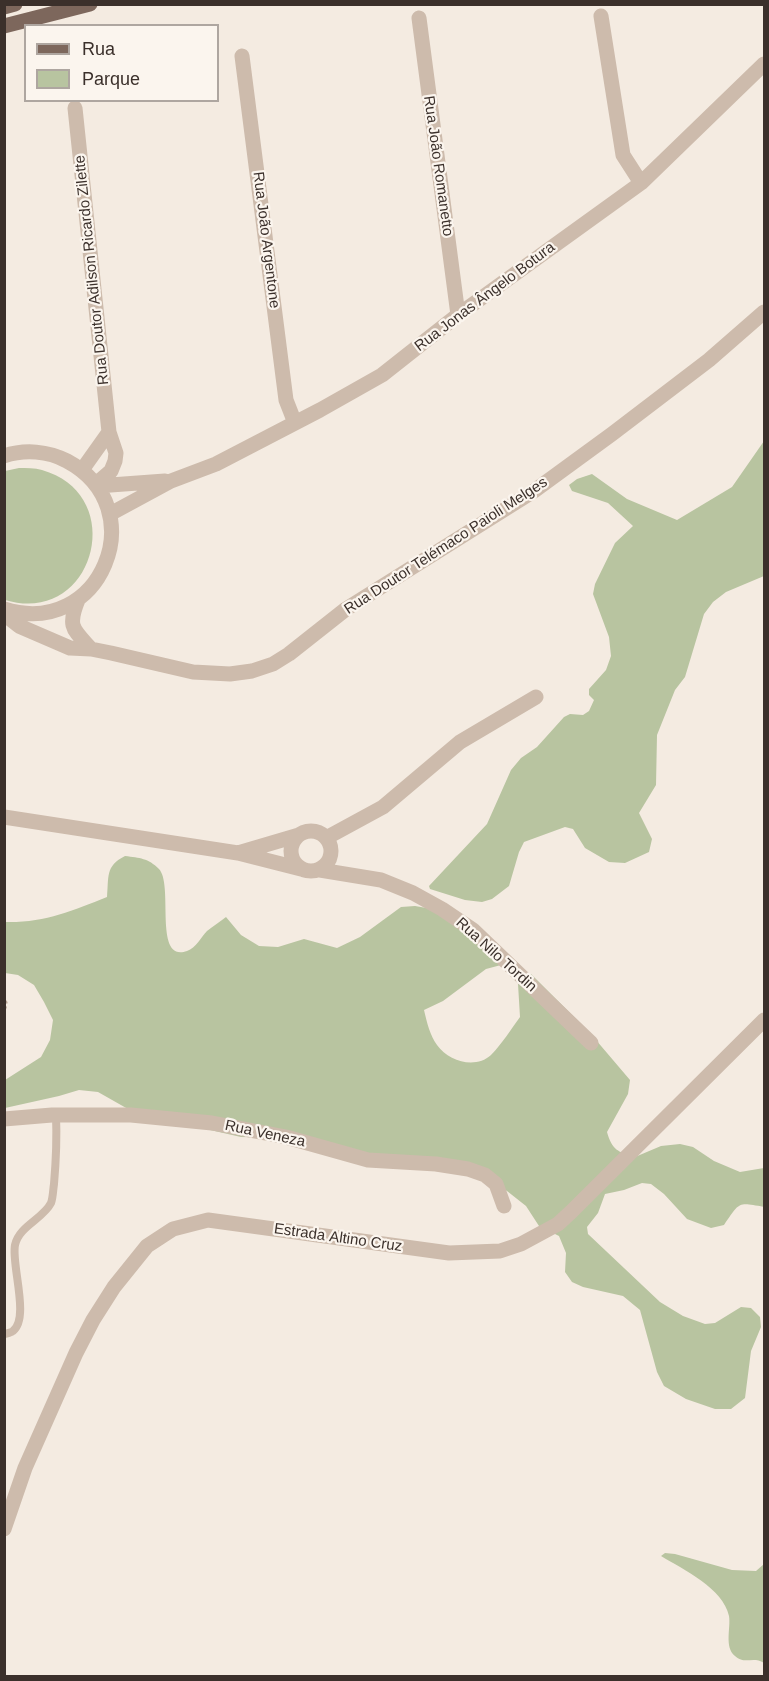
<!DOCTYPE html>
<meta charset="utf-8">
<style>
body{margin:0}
#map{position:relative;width:769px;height:1681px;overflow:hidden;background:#f4ebe1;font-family:Arial,sans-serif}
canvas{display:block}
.frame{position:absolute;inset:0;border:6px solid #3b302b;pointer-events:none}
.legend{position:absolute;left:24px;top:24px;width:195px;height:78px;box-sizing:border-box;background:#fbf5ee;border:2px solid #aea6a0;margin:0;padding:8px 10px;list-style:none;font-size:18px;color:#3b302b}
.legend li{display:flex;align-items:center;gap:12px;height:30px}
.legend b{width:30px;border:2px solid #aea6a0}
</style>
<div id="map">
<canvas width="769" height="1681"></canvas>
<div class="frame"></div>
<ul class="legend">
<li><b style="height:8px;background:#7d675c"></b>Rua</li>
<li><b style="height:16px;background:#b8c4a0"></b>Parque</li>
</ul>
</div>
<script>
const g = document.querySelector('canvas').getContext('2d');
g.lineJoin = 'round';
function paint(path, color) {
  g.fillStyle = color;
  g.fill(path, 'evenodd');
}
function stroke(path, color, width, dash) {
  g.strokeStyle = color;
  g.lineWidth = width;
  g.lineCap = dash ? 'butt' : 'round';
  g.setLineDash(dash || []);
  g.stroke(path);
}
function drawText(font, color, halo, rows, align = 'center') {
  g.font = font + ' Arial,sans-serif';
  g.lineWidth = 4.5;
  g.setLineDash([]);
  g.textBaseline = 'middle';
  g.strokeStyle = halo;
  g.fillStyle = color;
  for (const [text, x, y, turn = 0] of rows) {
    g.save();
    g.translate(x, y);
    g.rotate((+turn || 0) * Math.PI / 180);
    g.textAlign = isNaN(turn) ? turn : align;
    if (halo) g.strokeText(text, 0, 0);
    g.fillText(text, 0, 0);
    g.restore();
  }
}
paint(new Path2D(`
 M764 441V576L726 592 713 602 704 614 685 677 675 690 657 735 656 785 639 813 652 839 649 852 625 863 609 862 585 848 573 829 565 827 524 842 519 852 509 886 492 899 482 902 465 900 430 889 429 886 487 824 511 770 521 758 537 747 564 717 570 714 583 715 589 711 594 700 589 695V689L606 670 611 656 609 637 593 594 595 584 615 543 633 526 608 503 572 491 569 485 577 479 592 474 627 499 677 520 732 487Z
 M19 468C26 468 35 468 42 470 130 495 94 627 5 600V471Z
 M125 856C140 858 148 858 159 869 174 885 153 963 187 951 196 948 201 937 207 931 213 926 220 922 226 917L241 935 259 946 278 947 304 939 337 948 360 937 401 907 415 906 438 910 463 918 501 965 486 969 443 1001 424 1010C427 1023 430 1035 437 1045 449 1062 476 1069 491 1055 502 1044 511 1029 520 1017L518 984 523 976 531 974 590 1033 630 1080 628 1094 607 1132C612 1150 618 1152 635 1157L661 1146 680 1144 693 1147 714 1161 740 1172 764 1168V1207C737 1202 740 1202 724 1225L711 1228 687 1219 664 1194 651 1184 642 1183 624 1190 605 1194 598 1213 587 1227 588 1234 660 1302 683 1316 705 1324 715 1323 741 1307 751 1308 760 1317 761 1327 751 1351 745 1398 731 1409H715L686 1399 664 1386 657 1372 640 1310 623 1296 583 1287 572 1282 565 1272 566 1253 559 1236 539 1226 526 1206 507 1191 479 1176 286 1138 241 1137 135 1113 98 1092 79 1090 59 1096 5 1108V1080L41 1057 50 1040 53 1020 44 1002 34 985 18 975 5 973V922C44 923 72 911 107 897 109 877 105 866 125 856Z
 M665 1553 675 1554 732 1570 756 1571 764 1564V1663C753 1656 745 1665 735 1656 724 1647 731 1628 729 1616 723 1588 684 1570 661 1556Z`), '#b8c4a0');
stroke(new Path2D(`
 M4 995 7 1004 4 1012`), '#b9a596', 2, [3, 3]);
stroke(new Path2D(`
 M4 1334C6 1334 12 1332 13 1331 30 1318 11 1264 15 1245 19 1226 43 1219 51 1203 53 1198 53 1190 54 1184 56 1161 57 1139 56 1115`), '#cdbbac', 8);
stroke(new Path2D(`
 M601 16 623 155 641 183
 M419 18 458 315
 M242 56 286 400 295 423
 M75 108 109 432 116 453 115 461 111 471 96 484
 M4 456C25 449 48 451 67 461 155 508 101 640 4 609
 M82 470 109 432
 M97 486 165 481
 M110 514 171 481 216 464 320 410 382 375 458 315 641 183 764 64
 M78 600C67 627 73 629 91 649
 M4 614 19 626 70 648 91 649 111 653 193 672 230 674 252 671 273 664 289 654 346 609 534 491 612 434 709 360 764 312
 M4 817 238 853
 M291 851a20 20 0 1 1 40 0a20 20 0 1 1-40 0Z
 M299 835 238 853 301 869
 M326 838 383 807 460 742 536 697
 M320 870 381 880 413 893 442 909 473 930 591 1043
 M4 1119 52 1115H131L212 1123 286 1137 368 1160 436 1164 468 1169 485 1175 496 1184 504 1206
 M4 1529 25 1468 76 1353 93 1320 114 1287 147 1246 173 1229 208 1220 449 1253 500 1251 521 1244 558 1224 571 1212 764 1020`), '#cdbbac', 15);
stroke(new Path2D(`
 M4 7 15 4
 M4 26 90 4`), '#7d675c', 15);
drawText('15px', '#3b302b', '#fbf5ee', [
 ["Rua João Romanetto",438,166,82],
 ["Rua João Argentone",266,240,83],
 ["Rua Doutor Adilson Ricardo Zilette",92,270,-96],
 ["Rua Jonas Ângelo Botura",485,297,-37],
 ["Rua Doutor Telémaco Paioli Melges",446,546,-33],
 ["Rua Nilo Tordin",496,955,42],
 ["Rua Veneza",265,1134,12],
 ["Estrada Altino Cruz",338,1238,8]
]);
</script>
